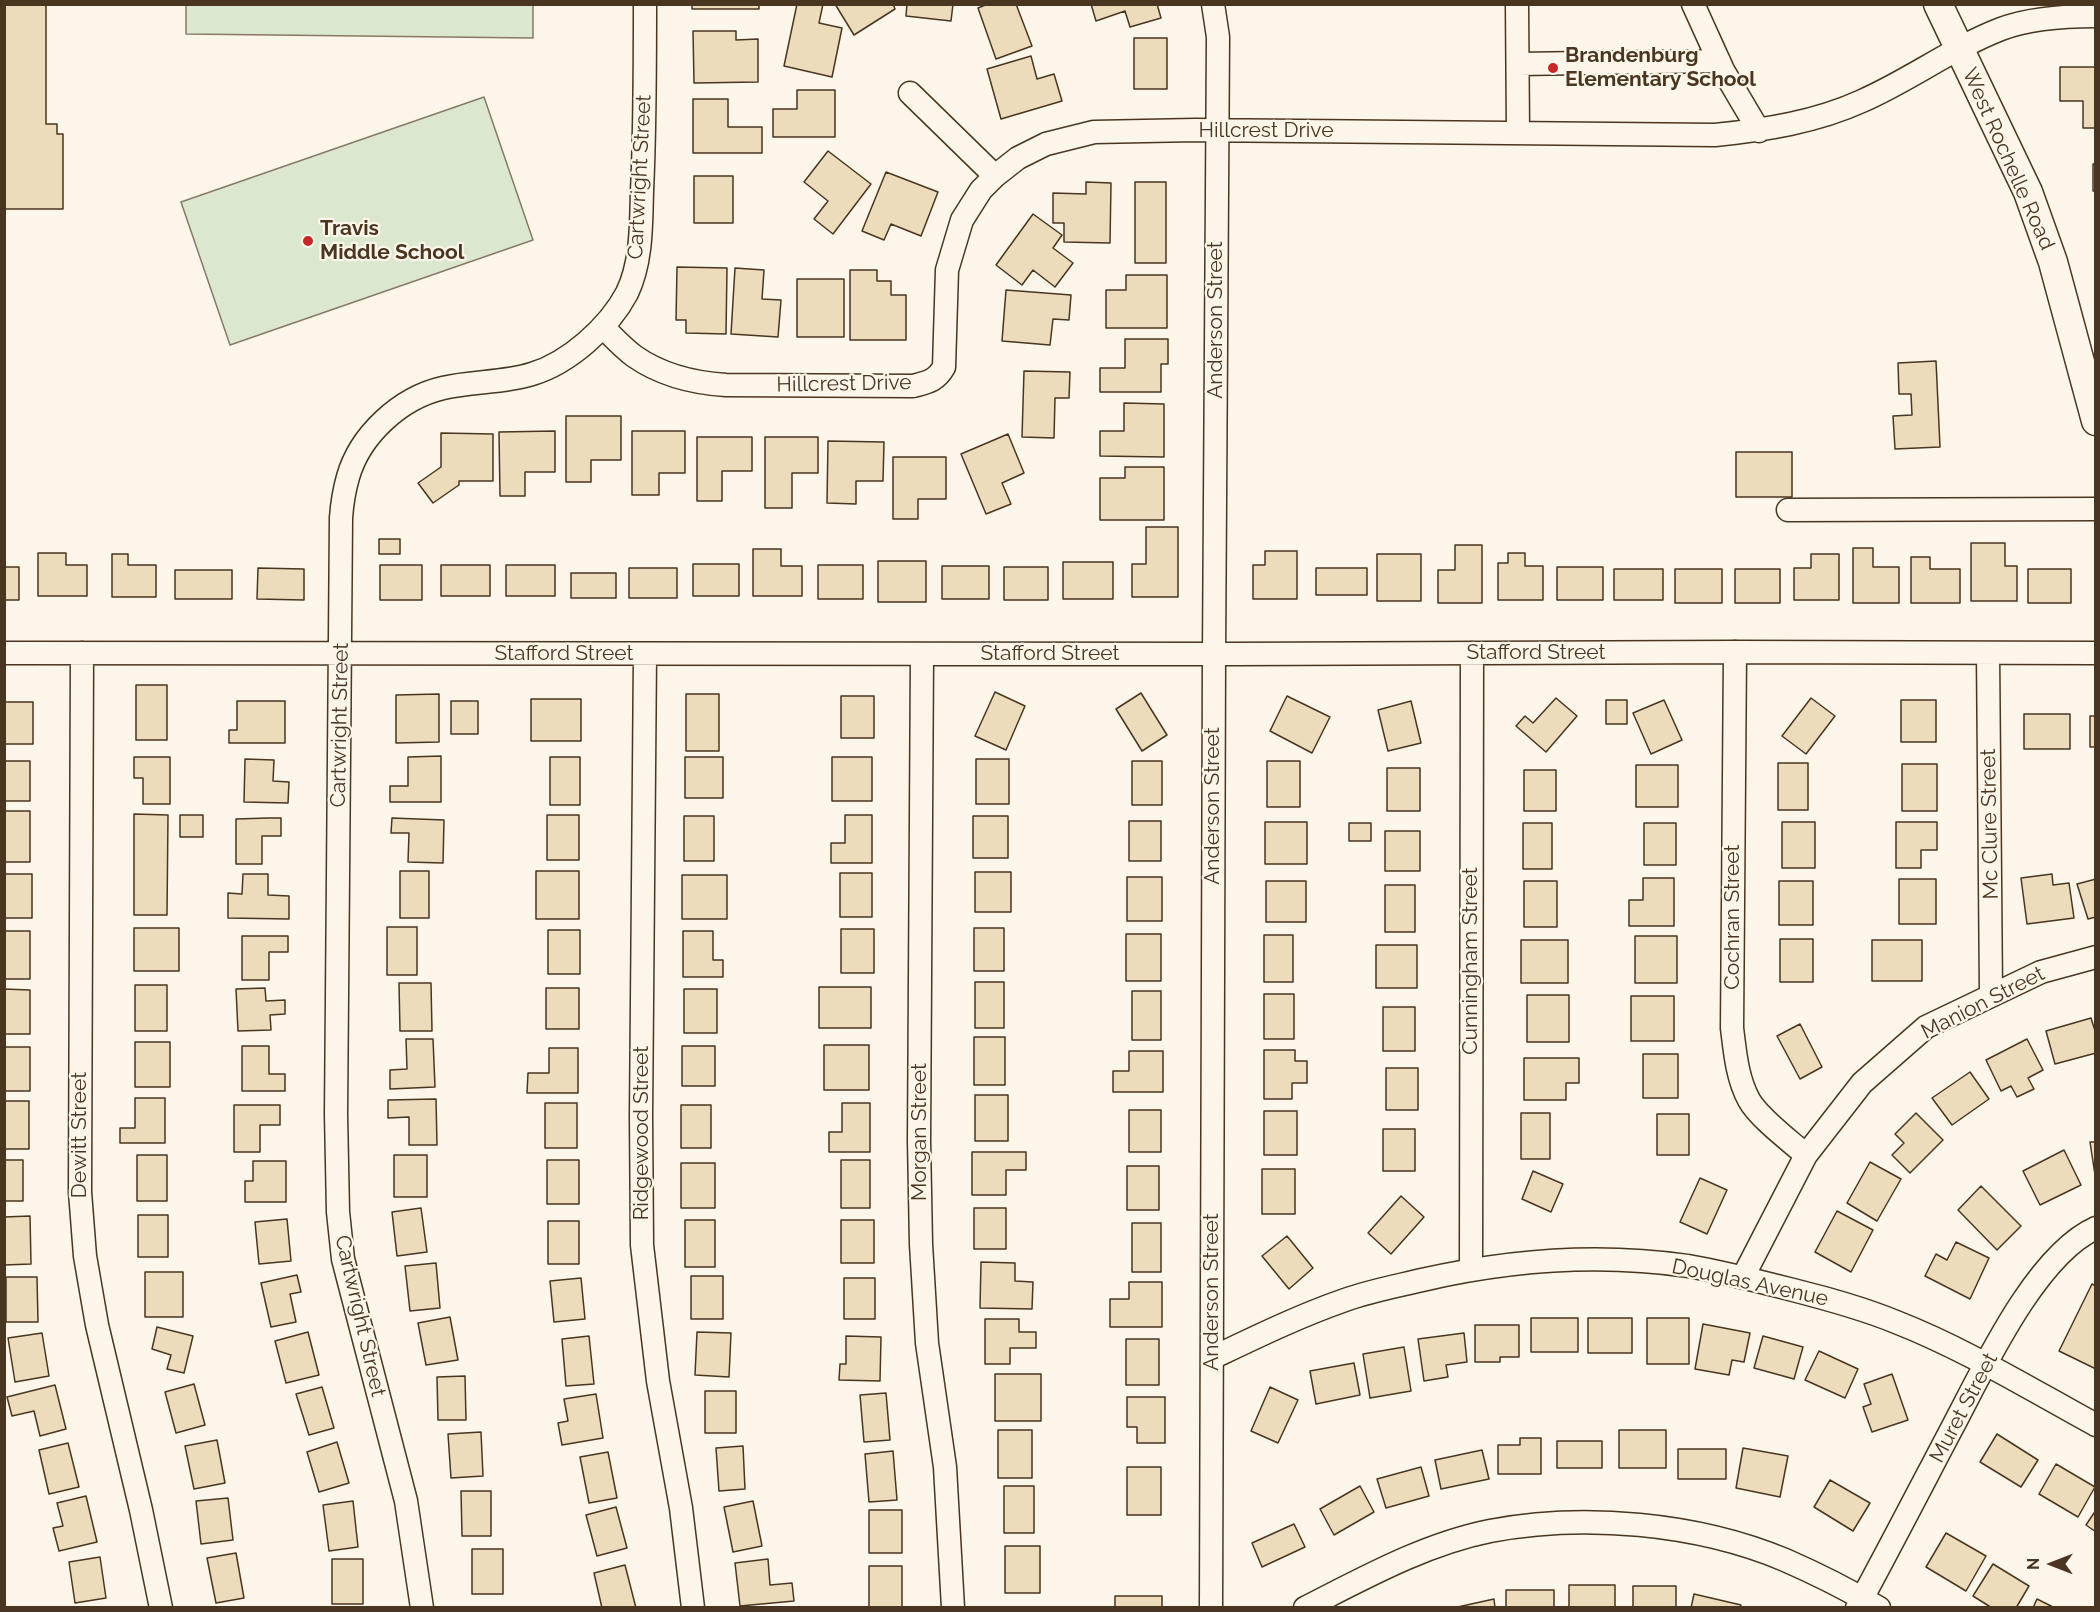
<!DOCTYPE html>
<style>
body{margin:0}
#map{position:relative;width:2100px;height:1612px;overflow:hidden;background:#fbf6e9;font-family:Raleway,sans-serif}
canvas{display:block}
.frame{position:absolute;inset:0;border:6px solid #4a3520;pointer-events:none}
.north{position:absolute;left:2022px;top:1534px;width:60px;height:60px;-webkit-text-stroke:4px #fbf6e9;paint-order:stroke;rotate:270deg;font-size:16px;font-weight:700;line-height:24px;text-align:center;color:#4a3520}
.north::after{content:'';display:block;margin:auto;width:21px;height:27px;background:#4a3520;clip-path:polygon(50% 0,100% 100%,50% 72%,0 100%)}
</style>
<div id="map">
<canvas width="2100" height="1612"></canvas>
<div class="frame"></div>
<div class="north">N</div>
</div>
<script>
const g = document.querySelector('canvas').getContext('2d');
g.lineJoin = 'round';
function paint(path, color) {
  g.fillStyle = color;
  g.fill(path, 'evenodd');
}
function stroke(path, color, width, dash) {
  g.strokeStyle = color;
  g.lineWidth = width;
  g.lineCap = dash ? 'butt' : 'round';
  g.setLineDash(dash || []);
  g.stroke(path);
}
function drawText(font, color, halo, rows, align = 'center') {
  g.font = font + ' Raleway,sans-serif';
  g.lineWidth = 4.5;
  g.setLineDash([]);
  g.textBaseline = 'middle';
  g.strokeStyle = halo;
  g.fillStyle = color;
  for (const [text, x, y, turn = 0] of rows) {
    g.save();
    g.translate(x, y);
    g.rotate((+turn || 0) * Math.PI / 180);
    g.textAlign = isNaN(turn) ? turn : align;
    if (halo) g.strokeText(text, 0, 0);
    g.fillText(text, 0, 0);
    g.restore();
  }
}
const green = new Path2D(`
 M186 5H533V38L186 34Z
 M484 97 533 240 230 345 181 202Z`);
paint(green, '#dce7d0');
stroke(green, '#887966', 1.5);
const building = new Path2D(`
 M4 4H46V124H57V134H63V209H4Z
 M692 4H759V9H692Z
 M797 4H823L819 23 842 28 832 77 784 66Z
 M835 4H893L895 9 854 35Z
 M907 4H953L951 21 906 16Z
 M988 4H1016L1032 46 996 59 978 8Z
 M1091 4H1157L1161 18 1130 27 1125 11 1096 21Z
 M693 31H736V40L758 39V82L694 83Z
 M1134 38H1167V89H1134Z
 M1031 56 1037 79 1054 74 1062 101 1001 119 987 69Z
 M2060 67H2096V128H2083V101H2060Z
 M797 90H835V137H773V109H797Z
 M693 99H728V127H762V153H693Z
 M828 151 871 184 833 234 814 219 828 201 804 182Z
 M2093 164H2096V191H2093Z
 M886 172 938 192 921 236 891 224 884 240 862 231Z
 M694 176H733V223H694Z
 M1086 182 1111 183 1110 243 1064 242V223H1053V193L1086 194Z
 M1135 182H1166V263H1135Z
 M1033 214 1062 235 1053 248 1073 263 1055 287 1033 270 1022 285 996 265Z
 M677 267 727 268 726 334 686 333V320H676Z
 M735 268 764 270 762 299 781 300 778 337 731 334Z
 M850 270H877V281H891V295H906V340H850Z
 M1126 275H1167V328H1106V290H1126Z
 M797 279H844V337H797Z
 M1006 290 1071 295 1069 320 1053 319 1050 345 1002 341Z
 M1125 339H1168V364H1161V392H1100V368H1125Z
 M1936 361 1940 447 1895 449 1893 416 1912 415 1911 394H1899L1898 363Z
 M1024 371 1070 372 1069 398H1055L1054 438 1022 437Z
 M1124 403 1164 404V457L1100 456V431H1124Z
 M566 416H621V460H591V482H566Z
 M555 431V472H525V496H500L499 432Z
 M632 431H685V473H659V495H632Z
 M441 433 493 434V481H459V485L433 503 418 483 441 467Z
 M1008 434 1024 473 1002 483 1011 504 986 514 961 454Z
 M697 437H752V471H722V501H697Z
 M765 437H818V473H792V508H765Z
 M828 441 884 442 883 481H856V504L827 503Z
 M1736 452H1792V497H1736Z
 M893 457H946V499H918V519H893Z
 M1125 467H1164V520H1100V478H1125Z
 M1146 527H1178V597H1132V564H1146Z
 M379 539H400V554H379Z
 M1971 543H2005V566H2017V601H1971Z
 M1455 545H1482V603H1438V570H1455Z
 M1853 548H1873V567H1899V603H1853Z
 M753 549H781V566H802V596H753Z
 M1265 551H1297V599H1253V565H1265Z
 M38 553H66V565H87V596H38Z
 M1508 553H1525V566H1543V600H1498V563H1508Z
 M112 554H128V565H156V597H112Z
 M1377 554H1421V601H1377Z
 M1811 554H1839V600H1794V568H1811Z
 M1911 557H1930V569H1960V603H1911Z
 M878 561H926V602H878Z
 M1063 562H1113V599H1063Z
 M693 564H739V596H693Z
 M380 565H422V600H380Z
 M441 565H490V596H441Z
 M506 565H555V596H506Z
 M818 565H863V599H818Z
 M942 566H989V599H942Z
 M4 567H19V600H4Z
 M1004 567H1048V600H1004Z
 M1557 567H1603V600H1557Z
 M258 568 304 569V600L257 599Z
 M629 568H677V598H629Z
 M1316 568H1367V595H1316Z
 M1614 569H1663V600H1614Z
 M1675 569H1722V603H1675Z
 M1735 569H1780V603H1735Z
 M2028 569H2071V603H2028Z
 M175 570H232V599H175Z
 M571 573H616V598H571Z
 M136 685H167V740H136Z
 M995 692 1025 706 1006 750 975 736Z
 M1141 693 1167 735 1142 751 1116 709Z
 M439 694V742L396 743V695Z
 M686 694H719V751H686Z
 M841 696H874V738H841Z
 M1287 696 1330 717 1312 753 1270 731Z
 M1556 698 1577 716 1546 752 1516 726 1525 716 1533 723Z
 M1811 698 1835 716 1806 754 1782 736Z
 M531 699H581V741H531Z
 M1606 700H1627V724H1606Z
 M1664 700 1682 740 1651 754 1633 713Z
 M1901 700H1936V742H1901Z
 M237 701H285V743H229V730H237Z
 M451 701H478V734H451Z
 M1411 701 1421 743 1388 751 1378 710Z
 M4 702H33V744H4Z
 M2024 714H2070V749H2024Z
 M2090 716H2096V747H2090Z
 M441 756V802H390V786H408V757Z
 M134 757H170V804H143V778H134Z
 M550 757H580V805H550Z
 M685 757H723V798H685Z
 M832 757H872V801H832Z
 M245 759 274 760 273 781 289 782 288 803 244 802Z
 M976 759H1009V804H976Z
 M4 761H30V801H4Z
 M1132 761H1162V805H1132Z
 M1267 761H1300V807H1267Z
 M1778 763H1808V810H1778Z
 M1902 764H1937V811H1902Z
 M1636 765H1678V807H1636Z
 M1387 768H1420V811H1387Z
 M1524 770H1556V811H1524Z
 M4 811H30V862H4Z
 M134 814 168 815 167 915H134Z
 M180 815H203V837H180Z
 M547 815H579V860H547Z
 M845 815H872V863H831V843H845Z
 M684 816H714V861H684Z
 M973 816H1008V858H973Z
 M268 818H281V836H262V864H236V819Z
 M392 818 444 820 443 863 408 862 409 833H391Z
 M1129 821H1161V861H1129Z
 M1265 822H1307V864H1265Z
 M1782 822H1815V868H1782Z
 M1896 822H1937V850H1921V868H1896Z
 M1349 823H1371V841H1349Z
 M1523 823H1552V869H1523Z
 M1644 823H1676V865H1644Z
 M1385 831H1420V871H1385Z
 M400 871H429V918H400Z
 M536 871H579V919H536Z
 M975 872H1011V912H975Z
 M840 873H872V917H840Z
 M4 874H32V918H4Z
 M243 874H268V895L289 896V919L228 918V893L242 894Z
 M2052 874 2053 885 2069 883 2074 918 2027 924 2021 878Z
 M682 875H727V919H682Z
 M1127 877H1162V921H1127Z
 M1643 878H1674V926H1629V900H1643Z
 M1899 879H1936V924H1899Z
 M2096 879V917L2088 919 2077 884Z
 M1266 881H1306V922H1266Z
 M1524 881H1557V927H1524Z
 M1779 881H1813V925H1779Z
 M1385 885H1415V932H1385Z
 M387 927H417V975H387Z
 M134 928H179V971H134Z
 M974 928H1004V971H974Z
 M841 929H874V973H841Z
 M548 930H580V974H548Z
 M4 931H30V979H4Z
 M683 931H713V960H723V977H683Z
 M1126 934H1161V981H1126Z
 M1264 935H1293V982H1264Z
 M242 936H288V952H269V980H242Z
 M1635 936H1677V983H1635Z
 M1780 939H1813V982H1780Z
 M1521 940H1568V983H1521Z
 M1872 940H1922V981H1872Z
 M1376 945H1417V988H1376Z
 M975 982H1004V1028H975Z
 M399 983H431L432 1031H400Z
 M135 985H167V1031H135Z
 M819 987H871V1028H819Z
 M265 988 266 1001 285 1000V1014L270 1015 271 1030 238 1031 236 989Z
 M546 988H579V1029H546Z
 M4 989 30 990V1034H4Z
 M684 989H717V1033H684Z
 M1132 991H1161V1040H1132Z
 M1264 994H1294V1039H1264Z
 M1527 995H1569V1042H1527Z
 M1631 996H1674V1041H1631Z
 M1383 1007H1415V1051H1383Z
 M2091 1018 2096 1034V1053L2055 1064 2046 1031Z
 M1800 1024 1822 1067 1800 1079 1777 1036Z
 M974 1037H1005V1085H974Z
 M406 1039H433L435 1087 390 1089V1070L407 1069Z
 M2027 1039 2043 1070 2028 1078 2034 1089 2017 1097 2011 1086 2001 1091 1986 1060Z
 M135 1042H170V1087H135Z
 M824 1045H869V1090H824Z
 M242 1046H269V1074H285V1091H242Z
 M682 1046H715V1086H682Z
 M4 1047H30V1091H4Z
 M549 1048H578V1093H527L528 1073H549Z
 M1264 1050H1295V1061H1307V1083H1292V1099H1264Z
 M1129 1051H1163V1092H1113V1071H1129Z
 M1643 1054H1678V1098H1643Z
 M1524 1058H1579V1083H1566V1100H1524Z
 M1386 1068H1418V1110H1386Z
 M1970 1072 1989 1099 1952 1125 1932 1098Z
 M975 1095H1008V1141H975Z
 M135 1098H165V1143H120V1128H135Z
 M436 1099 437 1145H409V1117L388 1118V1100Z
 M4 1101H29V1149H4Z
 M545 1103H577V1148H545Z
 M842 1103H870V1152H829V1132H842Z
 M234 1105H280V1125H260V1152H234Z
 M681 1105H711V1148H681Z
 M1129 1110H1161V1152H1129Z
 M1264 1111H1297V1155H1264Z
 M1521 1113H1550V1159H1521Z
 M1916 1113 1943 1140 1910 1173 1892 1155 1904 1143 1895 1134Z
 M1657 1114H1689V1155H1657Z
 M1383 1129H1415V1171H1383Z
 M2090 1142H2096V1175H2095Z
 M2064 1150 2081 1185 2040 1205 2023 1171Z
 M972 1152H1026V1170H1006V1195H972Z
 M137 1155H167V1201H137Z
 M394 1155H427V1197H394Z
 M4 1160H23V1201H4Z
 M547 1160H579V1204H547Z
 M841 1160H870V1208H841Z
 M253 1161H286V1202H245V1181H253Z
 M1870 1162 1901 1179 1877 1221 1847 1203Z
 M681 1163H715V1208H681Z
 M1127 1166H1159V1210H1127Z
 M1262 1169H1295V1214H1262Z
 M1533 1171 1563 1184 1551 1212 1522 1199Z
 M1700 1178 1727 1190 1707 1234 1680 1222Z
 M1981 1186 2021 1226 1997 1250 1958 1210Z
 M1401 1196 1424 1217 1391 1254 1368 1233Z
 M421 1208 427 1252 397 1256 392 1212Z
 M974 1208H1006V1249H974Z
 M1837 1211 1873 1230 1851 1272 1815 1252Z
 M138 1215H168V1257H138Z
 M30 1216 31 1264 4 1265V1217Z
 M287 1219 291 1261 259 1264 255 1222Z
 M685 1220H715V1267H685Z
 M841 1220H874V1263H841Z
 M548 1221H579V1264H548Z
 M1132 1223H1161V1272H1132Z
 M1287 1236 1313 1268 1289 1289 1262 1256Z
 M1956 1242 1989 1258 1970 1299 1925 1276 1936 1254 1947 1260Z
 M981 1262 1015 1263V1281L1033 1282 1032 1309 980 1308Z
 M436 1263 440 1308 410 1311 405 1266Z
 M145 1272H183V1317H145Z
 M297 1275 301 1292 290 1294 296 1322 271 1327 261 1283Z
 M691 1276H723V1319H691Z
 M6 1277H37L38 1322H6Z
 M581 1278 585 1319 554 1322 550 1281Z
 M844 1278H875V1319H844Z
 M1129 1282H1162V1327H1110V1299H1129Z
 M2092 1284 2096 1286V1369L2059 1351Z
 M450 1317 458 1360 426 1365 418 1323Z
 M1531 1318H1578V1352H1531Z
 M1588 1318H1632V1353H1588Z
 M1647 1318H1689V1364H1647Z
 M985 1319H1019V1332H1036V1348H1010V1364H985Z
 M1703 1324 1750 1333 1744 1362 1732 1360 1729 1375 1695 1369Z
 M1475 1325H1519V1357H1500V1362H1475Z
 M157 1327 193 1336 184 1373 167 1369 171 1355 152 1349Z
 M308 1332 319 1375 286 1383 275 1341Z
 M697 1332 731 1333 729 1377 695 1375Z
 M42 1333 49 1376 15 1382 8 1338Z
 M1464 1333 1467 1362 1446 1365 1448 1377 1424 1381 1418 1339Z
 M589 1336 594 1384 566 1386 562 1339Z
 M846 1336 881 1337 880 1381 839 1380 840 1364H846Z
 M1763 1336 1803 1347 1794 1379 1754 1368Z
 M1126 1339H1159V1385H1126Z
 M1404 1347 1411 1391 1370 1398 1363 1354Z
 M1819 1351 1858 1369 1845 1398 1805 1380Z
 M1354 1363 1360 1395 1316 1404 1310 1371Z
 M995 1374H1041V1421H995Z
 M1892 1374 1908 1420 1872 1432 1863 1407 1871 1404 1864 1384Z
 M465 1376 466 1420H438L437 1377Z
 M194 1384 205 1425 176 1433 165 1392Z
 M55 1385 66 1429 40 1436 34 1411 12 1416 7 1397Z
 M322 1387 334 1428 309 1435 296 1394Z
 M1270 1387 1298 1400 1278 1443 1251 1431Z
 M705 1391H736V1433H705Z
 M886 1393 890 1440 864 1442 860 1395Z
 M596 1394 603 1438 562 1445 558 1423 568 1421 564 1399Z
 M1127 1397H1165V1443H1137V1427H1127Z
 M998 1430H1032V1478H998Z
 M1619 1430H1666V1468H1619Z
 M481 1432 483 1476 451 1478 448 1434Z
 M1997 1434 2038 1460 2021 1487 1980 1462Z
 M1520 1438H1541V1474H1498V1445H1520Z
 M217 1440 225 1483 194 1489 185 1446Z
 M1557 1441H1602V1468H1557Z
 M337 1442 349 1483 319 1492 307 1452Z
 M68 1443 79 1487 49 1494 39 1450Z
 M743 1446 745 1489 719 1491 716 1448Z
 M1743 1448 1788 1456 1780 1497 1736 1488Z
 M1678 1449H1726V1479H1678Z
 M1482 1450 1489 1479 1441 1489 1435 1460Z
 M893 1451 897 1500 869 1502 865 1454Z
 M608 1452 617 1498 589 1503 580 1457Z
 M2056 1464 2095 1487 2078 1517 2039 1494Z
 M1127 1467H1161V1515H1127Z
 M1421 1467 1429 1496 1386 1508 1377 1479Z
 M1830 1480 1870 1503 1853 1531 1814 1507Z
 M1004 1486H1034V1533H1004Z
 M1360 1486 1374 1512 1334 1535 1320 1509Z
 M461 1491H491V1536H462Z
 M86 1496 97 1542 59 1551 53 1528 63 1526 57 1503Z
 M228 1498 233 1540 201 1544 196 1501Z
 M353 1501 358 1547 329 1551 323 1505Z
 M753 1501 762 1546 733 1552 724 1507Z
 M616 1507 627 1548 597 1556 586 1515Z
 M869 1510H902V1553H869Z
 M2096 1510V1532L2086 1525Z
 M1294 1524 1305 1547 1262 1567 1252 1543Z
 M1946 1533 1986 1556 1966 1591 1926 1567Z
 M1005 1546H1040V1593H1005Z
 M472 1549H503V1594H472Z
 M236 1553 244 1598 216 1603 207 1558Z
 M100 1557 106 1598 75 1603 69 1562Z
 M332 1559H363V1604H332Z
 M768 1559 770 1585 792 1583 794 1601 740 1606 735 1563Z
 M1993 1564 2029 1586 2016 1608H1992L1973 1596Z
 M625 1565 636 1608H602L594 1573Z
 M869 1566H902V1607H869Z
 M1569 1585H1615V1608H1569Z
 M1633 1586H1676V1608H1633Z
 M1506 1590H1554V1608H1506Z
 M1694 1594 1741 1605 1740 1608H1691Z
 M1115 1596H1162V1608H1115Z
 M1494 1599 1495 1608H1453Z
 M2037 1599 2055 1608H2033Z`);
paint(building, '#ecdcbc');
stroke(building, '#4a3520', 1.5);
const minor = new Path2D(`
 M1517 4 1518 133
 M1693 4 1723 70 1759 131
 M1518 64 1719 61
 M910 93 995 176
 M603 327C613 337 623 348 634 356 661 375 693 383 726 385L913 386C928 382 936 381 944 367L947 270 962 220 981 190 995 176 1018 158 1046 144 1094 132 1195 130 1715 135C1765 130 1816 122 1862 101 1910 80 1952 48 2001 29 2030 18 2064 16 2096 16
 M1788 510 2096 509
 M1735 652 1732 1028C1735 1052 1737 1078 1749 1100 1759 1118 1790 1141 1806 1155
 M4 653 1234 654 1735 652 2096 653
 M82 653 80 1192 85 1256 97 1325 141 1510 161 1608
 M1988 653 1991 994
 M645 654 641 1117 642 1245 658 1381 681 1508 693 1608
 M922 654 919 1141 921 1244 927 1343 945 1467 953 1608
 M1471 1269 1472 653
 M1743 1277 1806 1155 1862 1083 1926 1027 2041 972 2096 957
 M1212 1358C1256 1337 1299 1316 1345 1300 1370 1291 1397 1286 1422 1280 1509 1260 1599 1253 1688 1266 1723 1272 1758 1281 1793 1290 1828 1299 1862 1308 1896 1322 1965 1349 2030 1389 2096 1425
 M422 1608 406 1501 343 1259 338 1212 336 1114 341 518C342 504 344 491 348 477 360 435 400 398 443 388 472 381 504 383 532 374 569 363 609 327 627 293 642 262 641 224 642 191 645 129 645 67 645 4
 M1211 1608 1214 654 1218 37 1213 4
 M1305 1608C1364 1578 1425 1544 1490 1531 1583 1513 1697 1523 1785 1560 1817 1574 1849 1590 1879 1608
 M1857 1608C1889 1549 1920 1489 1951 1430 1982 1372 2035 1255 2096 1228`);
const major = new Path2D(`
 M1938 4 2028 192 2053 262 2096 421`);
stroke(minor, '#4a3520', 25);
stroke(major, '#4a3520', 31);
stroke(minor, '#fbf6e9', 22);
stroke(major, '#fbf6e9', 28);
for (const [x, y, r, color] of [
 [1553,68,6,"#c62828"],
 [308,241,6,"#c62828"]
]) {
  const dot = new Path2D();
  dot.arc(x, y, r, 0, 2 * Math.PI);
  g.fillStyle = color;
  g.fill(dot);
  stroke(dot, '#fbf6e9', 2);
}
drawText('bold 21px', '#4a3520', '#fbf6e9', [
 ["Brandenburg",1565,56],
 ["Elementary School",1565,80],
 ["Travis",320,229],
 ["Middle School",320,253]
], 'left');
drawText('21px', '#4a3520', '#fbf6e9', [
 ["Hillcrest Drive",1266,131],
 ["West Rochelle Road",2008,159,66],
 ["Cartwright Street",640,177,-87],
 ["Anderson Street",1216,320,-90],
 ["Hillcrest Drive",844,384,-1],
 ["Stafford Street",1536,653],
 ["Stafford Street",564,654],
 ["Stafford Street",1050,654],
 ["Cartwright Street",340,725,-89],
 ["Anderson Street",1213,806,-90],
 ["Mc Clure Street",1990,824,-91],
 ["Cochran Street",1733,917,-90],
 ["Cunningham Street",1471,961,-90],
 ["Manion Street",1983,1003,-27],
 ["Morgan Street",920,1132,-90],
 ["Ridgewood Street",642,1133,-90],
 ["Dewitt Street",80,1135,-90],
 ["Douglas Avenue",1750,1283,12],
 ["Anderson Street",1212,1292,-90],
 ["Cartwright Street",360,1316,77],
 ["Muret Street",1964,1408,-62]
]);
</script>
